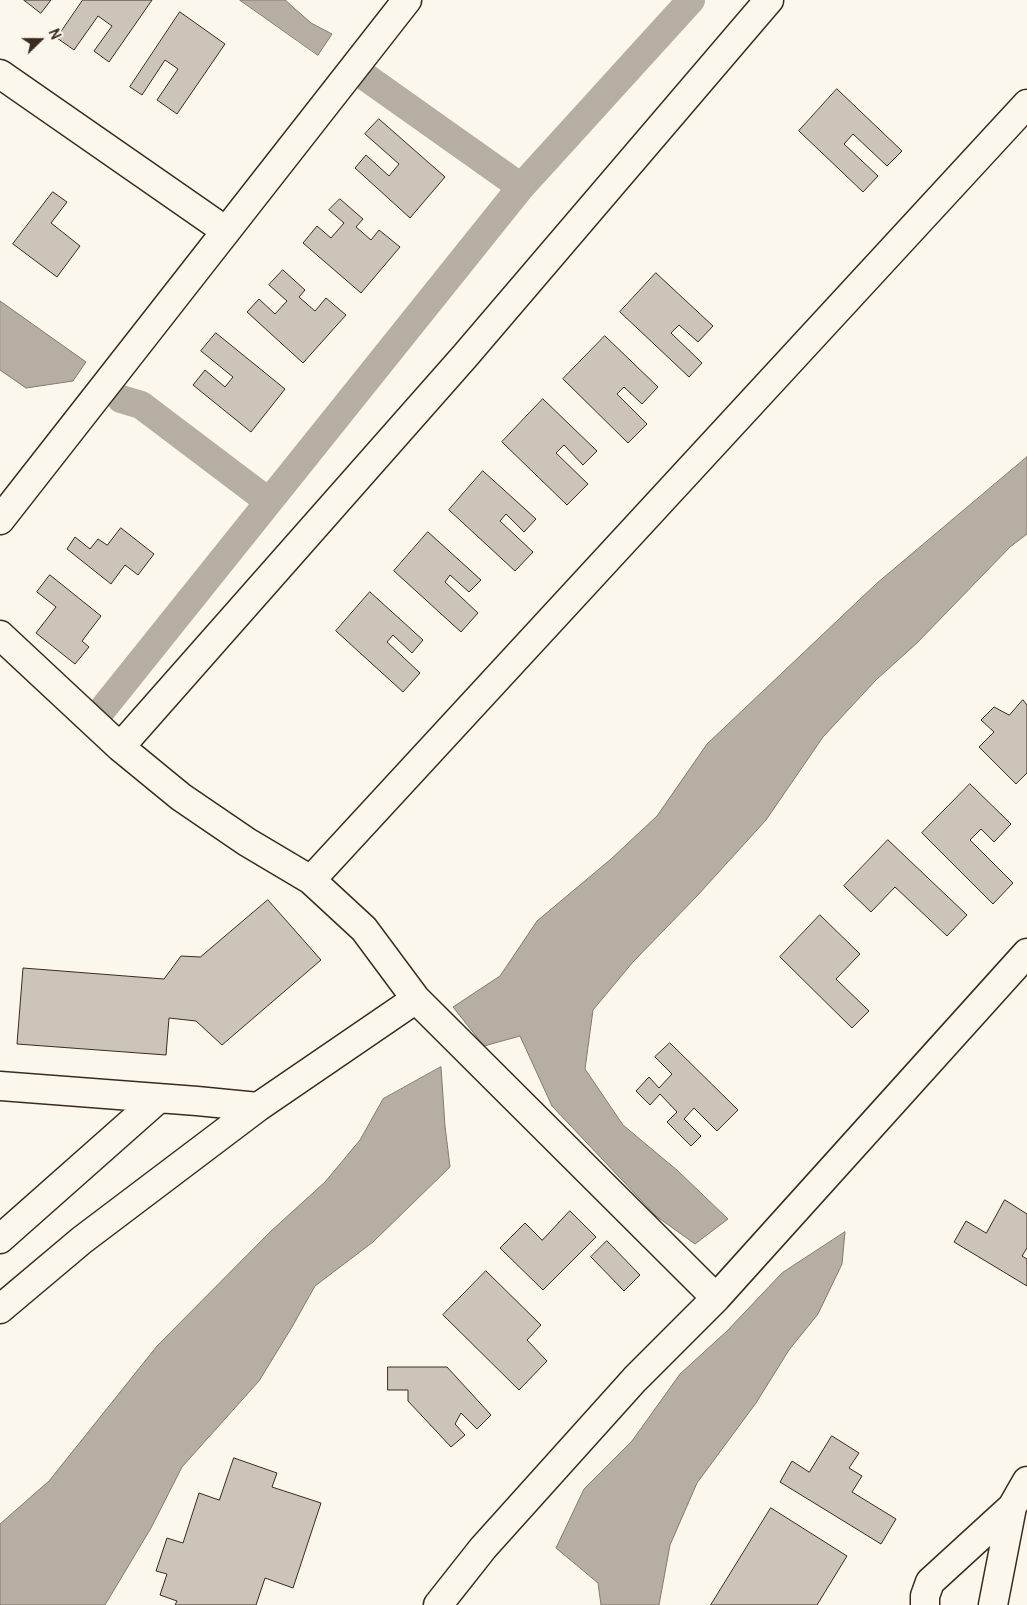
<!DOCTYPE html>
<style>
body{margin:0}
#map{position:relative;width:1027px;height:1605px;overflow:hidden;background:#fbf7ec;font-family:Pangolin,sans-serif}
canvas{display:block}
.north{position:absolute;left:15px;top:15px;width:50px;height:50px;-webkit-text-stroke:4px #fbf7ec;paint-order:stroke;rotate:68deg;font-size:14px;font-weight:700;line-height:20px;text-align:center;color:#3b2a1e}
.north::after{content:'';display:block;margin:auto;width:18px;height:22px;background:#3b2a1e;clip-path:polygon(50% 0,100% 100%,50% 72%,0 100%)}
</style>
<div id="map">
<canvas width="1027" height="1605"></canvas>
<div class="north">N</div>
</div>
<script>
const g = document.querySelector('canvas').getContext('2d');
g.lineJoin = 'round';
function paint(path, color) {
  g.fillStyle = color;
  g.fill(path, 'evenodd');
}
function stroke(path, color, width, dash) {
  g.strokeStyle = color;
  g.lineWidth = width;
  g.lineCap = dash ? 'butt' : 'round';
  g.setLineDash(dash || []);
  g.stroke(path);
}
const water = new Path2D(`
 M240 0H285L311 23 332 34 318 55Z
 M0 301 86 362 73 381 26 388 0 370Z
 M1027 457V534L1010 547 917 643 876 680 823 737 766 820 697 896 633 962 593 1010 585 1069 623 1125 678 1171 728 1219 695 1244 656 1216 552 1106 520 1036 484 1046 453 1007 500 976 537 921 611 859 657 816 707 744 876 584Z
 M441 1067 445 1126 450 1167 373 1242 315 1286 292 1327 259 1381 182 1467 151 1528 105 1605H0V1524L49 1481 157 1346 270 1232 325 1182 360 1140 383 1099Z
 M845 1232 842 1264 818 1314 789 1350 756 1403 697 1483 670 1545 659 1605H601L598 1583 556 1548 584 1489 632 1441 680 1374 727 1331 782 1273Z`);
paint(water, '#b6aea2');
stroke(water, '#85796d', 1);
stroke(new Path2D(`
 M360 73 521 187
 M121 399 141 405 268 501
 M102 710 521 187 691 0`), '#b6aea2', 28);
const building = new Path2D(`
 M24 0H51L41 13Z
 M83 0H152L109 62 94 51 112 26 98 16 74 50 57 38Z
 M180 12 225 44 177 114 157 100 178 69 165 60 142 95 130 87Z
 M837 89 902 151 887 166 853 134 844 144 878 176 863 192 799 131Z
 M379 119 445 177 410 218 355 168 366 155 389 176 399 164 365 134Z
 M53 192 67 202 51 223 80 246 57 277 13 244Z
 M340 199 363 219 356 227 371 240 379 230 400 247 361 293 303 243 317 226 331 238 344 223 329 210Z
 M283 270 305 290 299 297 315 311 326 298 346 315 303 363 247 312 259 299 275 314 287 301 269 285Z
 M656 273 713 326 698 342 679 325 671 333 702 363 689 377 620 312Z
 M216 333 285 389 251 432 193 385 205 370 225 387 233 377 201 351Z
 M605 336 658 387 642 404 624 387 617 394 647 424 628 443 563 379Z
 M543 399 597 451 583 465 564 445 556 453 588 484 567 505 502 442Z
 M483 471 536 519 524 532 506 514 500 521 533 552 515 571 449 510Z
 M121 528 154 554 138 575 125 565 111 584 67 549 75 537 90 549 98 539 107 545Z
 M428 532 481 580 469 592 450 575 445 582 478 613 461 632 394 571Z
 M50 575 101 616 82 641 89 647 75 664 36 633 56 607 37 592Z
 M370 592 423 640 412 653 393 635 387 642 420 673 403 692 336 631Z
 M1023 700 1027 705V773L1016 784 979 747 994 732 981 720 994 707 1009 715Z
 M970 784 1011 824 994 842 981 829 970 840 1013 883 993 904 922 833Z
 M888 840 967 915 947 936 895 887 871 912 844 886Z
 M268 900 321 960 222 1045 196 1021 169 1018 166 1055 17 1044 23 968 164 979 181 956 200 957Z
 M820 915 860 954 836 979 869 1011 852 1028 780 957Z
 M670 1043 738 1110 717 1131 694 1108 684 1119 701 1136 691 1146 667 1122 677 1112 660 1094 650 1105 636 1091 649 1077 659 1088 672 1074 655 1057Z
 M1005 1200 1027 1214V1248L1022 1256 1027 1259V1286L954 1242 966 1221 986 1233Z
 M570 1211 596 1237 543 1290 500 1248 525 1223 542 1240Z
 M607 1241 640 1275 624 1291 591 1257Z
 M486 1271 541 1325 527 1340 547 1361 519 1390 443 1315Z
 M388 1367H447L491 1415 477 1429 461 1413 455 1424 465 1435 451 1447 408 1401V1390H388Z
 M832 1436 859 1453 849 1468 862 1476 852 1492 896 1519 881 1544 780 1482 792 1461 809 1472Z
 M234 1458 277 1473 272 1487 321 1503 293 1588 265 1578 256 1605H175L177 1601 160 1595 167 1574 156 1571 167 1538 183 1543 199 1493 219 1500Z
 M771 1508 847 1556 817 1605H711Z`);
paint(building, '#ccc4b9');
stroke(building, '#3b2a1e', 1);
const minor = new Path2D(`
 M0 74 226 231
 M0 520 407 0
 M0 635 120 747 181 797 247 842 311 880 364 929 416 999 716 1298
 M120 747 465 356 769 0
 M311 880 1027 104
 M0 1086 197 1101 258 1107
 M0 1239 158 1099
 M0 1309 82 1240 258 1107 416 999
 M438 1605 483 1548 635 1379 716 1298 1027 953
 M925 1605V1596L930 1582 1012 1507 1027 1481
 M993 1605 1012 1507`);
stroke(minor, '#3b2a1e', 31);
stroke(minor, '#fbf7ec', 28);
</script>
